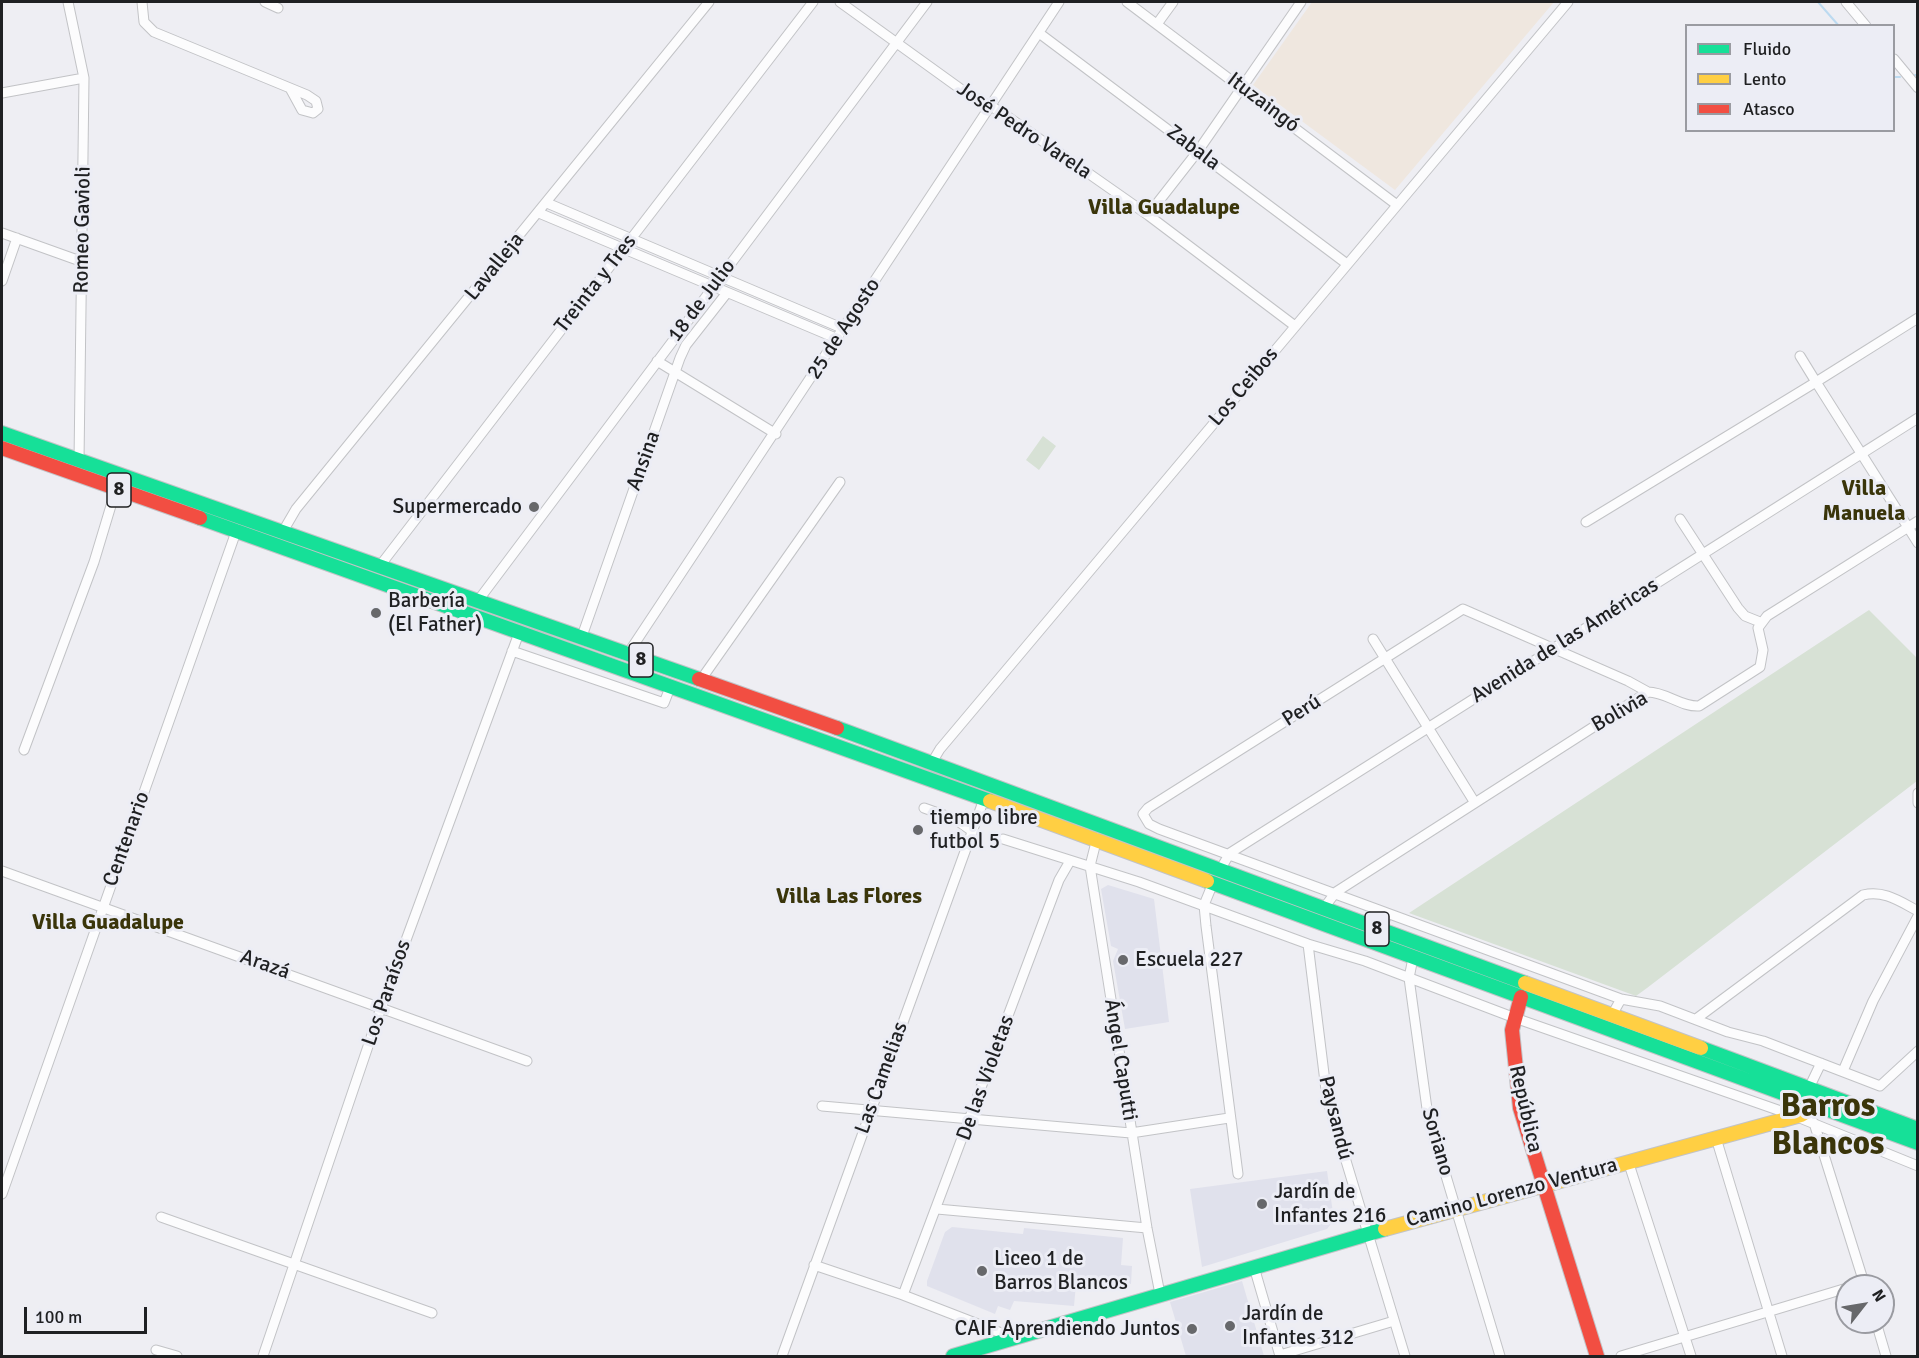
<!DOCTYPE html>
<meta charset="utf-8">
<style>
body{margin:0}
#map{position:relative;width:1919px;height:1358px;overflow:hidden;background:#eeeef3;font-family:Signika,sans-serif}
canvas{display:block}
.frame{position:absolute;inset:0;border:3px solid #1f2022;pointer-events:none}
.legend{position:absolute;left:1685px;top:24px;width:210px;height:108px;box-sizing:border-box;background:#ecedf5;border:2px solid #9a9ba1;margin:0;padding:8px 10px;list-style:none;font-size:18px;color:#1f2022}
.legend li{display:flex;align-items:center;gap:12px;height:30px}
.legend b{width:30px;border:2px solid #9a9ba1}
.north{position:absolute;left:1835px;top:1274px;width:60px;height:60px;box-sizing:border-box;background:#ecedf5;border:2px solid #9a9ba1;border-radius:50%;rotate:59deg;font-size:16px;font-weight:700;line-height:24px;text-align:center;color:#1f2022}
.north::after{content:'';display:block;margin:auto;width:21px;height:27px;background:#67686b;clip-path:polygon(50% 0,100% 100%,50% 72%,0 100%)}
.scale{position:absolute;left:24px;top:1307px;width:123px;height:27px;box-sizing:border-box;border:3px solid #1f2022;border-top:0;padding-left:8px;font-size:18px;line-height:21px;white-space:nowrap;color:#1f2022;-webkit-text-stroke:4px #ecedf5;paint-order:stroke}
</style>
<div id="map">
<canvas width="1919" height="1358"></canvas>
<div class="frame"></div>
<ul class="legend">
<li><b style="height:8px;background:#16e098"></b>Fluido</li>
<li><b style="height:8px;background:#ffcf43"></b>Lento</li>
<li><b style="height:8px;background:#f24e42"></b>Atasco</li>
</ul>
<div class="north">N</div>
<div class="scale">100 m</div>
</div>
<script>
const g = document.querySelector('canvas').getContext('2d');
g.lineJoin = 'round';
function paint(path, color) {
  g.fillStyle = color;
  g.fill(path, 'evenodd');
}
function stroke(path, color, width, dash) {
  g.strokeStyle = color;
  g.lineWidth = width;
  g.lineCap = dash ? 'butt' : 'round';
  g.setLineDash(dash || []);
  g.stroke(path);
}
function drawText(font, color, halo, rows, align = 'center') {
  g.font = font + ' Signika,sans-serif';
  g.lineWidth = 6;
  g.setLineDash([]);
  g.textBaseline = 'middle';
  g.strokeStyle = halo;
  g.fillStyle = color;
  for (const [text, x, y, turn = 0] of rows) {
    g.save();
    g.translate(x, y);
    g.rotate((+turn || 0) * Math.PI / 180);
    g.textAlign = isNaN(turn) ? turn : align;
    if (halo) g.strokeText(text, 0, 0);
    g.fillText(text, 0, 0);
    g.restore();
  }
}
paint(new Path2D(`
 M1108 885 1154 899 1169 1022 1125 1029 1113 961 1118 949 1111 946 1101 889Z
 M1327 1171 1334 1220 1327 1229 1202 1267 1190 1189Z
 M952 1227 1023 1234 1024 1228 1123 1238 1121 1265 1132 1266 1131 1284 1085 1279V1284H1076L1074 1306 1014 1301 1010 1310 998 1306 995 1314 927 1286V1281L945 1232Z
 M1242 1281 1264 1356H1186L1170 1302Z`), '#e0e1ec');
paint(new Path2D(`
 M1312 2H1554L1395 190 1253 85Z`), '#efe7df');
paint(new Path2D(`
 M1043 436 1056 446 1039 470 1026 460Z
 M1869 610 1917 658V781L1647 988 1636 996 1409 913Z`), '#d7e1d5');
stroke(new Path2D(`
 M1818 2 1839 26
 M1915 75H1918
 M1894 77H1900`), '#bcdaf0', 2);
const street = new Path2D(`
 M68 2 84 78 79 461
 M142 2 144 22 154 32 307 95 316 101 318 109 313 113 302 110 290 88
 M265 2 278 8
 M840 2 962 90 1001 112 1148 215 1295 326
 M1127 2 1397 205
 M1846 2 1866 26
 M1157 24 1173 2
 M1039 33 1347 264
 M1894 59 1918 88
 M2 93 84 78
 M547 203 844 329
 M539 213 838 339
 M1148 215 1198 151 1301 2
 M2 233 83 262
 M2 281 17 238
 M1918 318 1816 382 1918 543
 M657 361 776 434
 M1680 519 1738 608 1745 616 1760 622
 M1586 522 1816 382 1800 356
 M282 533 296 509 709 2
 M379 567 813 2
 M477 602 927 2
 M581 639 680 358 686 345 726 294
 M1373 639 1475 803
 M512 651 664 703 671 685
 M627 655 1059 2
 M700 681 840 482
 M24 750 94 562 116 489
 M931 764 940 749 1568 2
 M1918 793V803
 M924 808 955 819 972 831
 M1097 838 1090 866 1147 1228 1160 1294
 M1003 839 1139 882 1308 944 1365 961 1515 1018 1795 1116 1918 1166
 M1220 870 1230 853 1918 418
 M2 871 527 1061
 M1213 883 1204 905 1206 926 1238 1174
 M1323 909 1336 892 1648 692C1666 692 1681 707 1699 706L1760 667 1763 650 1758 628 1767 616 1918 521
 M1387 913 1621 999
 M1382 930 1387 913 1159 829 1149 824 1143 814 1148 808 1463 609 1628 681 1648 692
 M1308 944 1327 1098 1405 1356
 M1413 958 1409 978 1428 1116 1500 1356
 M1612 1015 1621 999 1660 1006 1728 1032 1763 1041 1880 1086 1918 1051
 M1696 1019 1863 895C1884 890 1899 901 1918 911
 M1843 1071 1873 1001 1918 916
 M1809 1088 1821 1063
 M822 1106 1131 1133 1229 1118
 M1814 1123 1865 1286
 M1716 1138 1782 1356
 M1628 1161 1691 1356
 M2 1194 237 529
 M937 1209 1147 1228
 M161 1217 432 1313
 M814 1265 903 1295 1014 1338
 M1254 1267 1280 1356
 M903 1295 1059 880 1070 861
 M1876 1322 1886 1356
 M156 1350 177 1356
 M1280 1355 1394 1321
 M263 1356 381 1008 519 633
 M782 1356 984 799
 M1621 1356 1847 1288`);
const fast = new Path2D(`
 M2 433 699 679
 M200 518 990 801
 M837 728 1525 983
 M1207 881 1918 1143
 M1701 1048 1918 1129
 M953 1356 1385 1229`);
const slow = new Path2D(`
 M990 801 1207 881
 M1525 983 1701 1048
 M1385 1229 1801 1115 1816 1106`);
const jam = new Path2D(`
 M2 448 200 518
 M699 679 837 728
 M1521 997 1512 1030 1520 1108 1597 1356`);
stroke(street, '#c2c3c6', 11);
stroke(fast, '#c2c3c6', 16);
stroke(slow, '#c2c3c6', 16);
stroke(jam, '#c2c3c6', 16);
stroke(street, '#fcfcfd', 9);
stroke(fast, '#16e098', 14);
stroke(slow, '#ffcf43', 14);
stroke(jam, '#f24e42', 14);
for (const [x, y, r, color] of [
 [534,507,6,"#67686b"],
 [376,613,6,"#67686b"],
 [918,830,6,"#67686b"],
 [1123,960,6,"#67686b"],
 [1262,1204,6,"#67686b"],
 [982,1271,6,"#67686b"],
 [1230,1326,6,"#67686b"],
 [1192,1329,6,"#67686b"]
]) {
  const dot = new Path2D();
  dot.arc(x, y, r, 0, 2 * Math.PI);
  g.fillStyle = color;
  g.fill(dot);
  stroke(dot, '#ecedf5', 2);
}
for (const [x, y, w] of [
 [119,490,24],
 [641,660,24],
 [1377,929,24]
]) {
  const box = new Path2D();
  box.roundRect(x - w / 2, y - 17, w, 34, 4.5);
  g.fillStyle = '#ecedf5';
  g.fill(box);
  stroke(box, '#1f2022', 1.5);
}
drawText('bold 20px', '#1f2022', null, [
 ["8",119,490],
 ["8",641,660],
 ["8",1377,929]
]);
drawText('21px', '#1f2022', '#ecedf5', [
 ["Ituzaingó",1263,103,37],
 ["José Pedro Varela",1024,131,34],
 ["Zabala",1193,148,37],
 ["Romeo Gavioli",83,230,-89],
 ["Lavalleja",495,267,-51],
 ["Treinta y Tres",596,284,-52],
 ["18 de Julio",702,301,-53],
 ["25 de Agosto",844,329,-57],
 ["Los Ceibos",1244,387,-50],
 ["Ansina",644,461,-70],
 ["Avenida de las Américas",1565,641,-32],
 ["Perú",1302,711,-32],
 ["Bolivia",1620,712,-30],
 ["Centenario",127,839,-70],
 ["Arazá",265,965,20],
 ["Los Paraísos",387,993,-71],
 ["Ángel Caputti",1120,1060,81],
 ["Las Camelias",882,1078,-70],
 ["De las Violetas",986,1078,-70],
 ["República",1525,1109,77],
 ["Paysandú",1335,1118,76],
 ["Soriano",1437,1142,74],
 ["Camino Lorenzo Ventura",1512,1193,-15]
]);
drawText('21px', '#1f2022', '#ecedf5', [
 ["Supermercado",522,507,"right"],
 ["Barbería",388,601],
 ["(El Father)",388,625],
 ["tiempo libre",930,818],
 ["futbol 5",930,842],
 ["Escuela 227",1135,960],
 ["Jardín de",1274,1192],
 ["Infantes 216",1274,1216],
 ["Liceo 1 de",994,1259],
 ["Barros Blancos",994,1283],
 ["Jardín de",1242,1314],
 ["Infantes 312",1242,1338],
 ["CAIF Aprendiendo Juntos",1180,1329,"right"]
], 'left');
drawText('bold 22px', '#3a350a', '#ecedf5', [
 ["Villa Guadalupe",1164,208],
 ["Villa",1864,489],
 ["Manuela",1864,514],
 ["Villa Las Flores",849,897],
 ["Villa Guadalupe",108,923]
]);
drawText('bold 33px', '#3a350a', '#ecedf5', [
 ["Barros",1828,1107],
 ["Blancos",1828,1145]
]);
</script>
